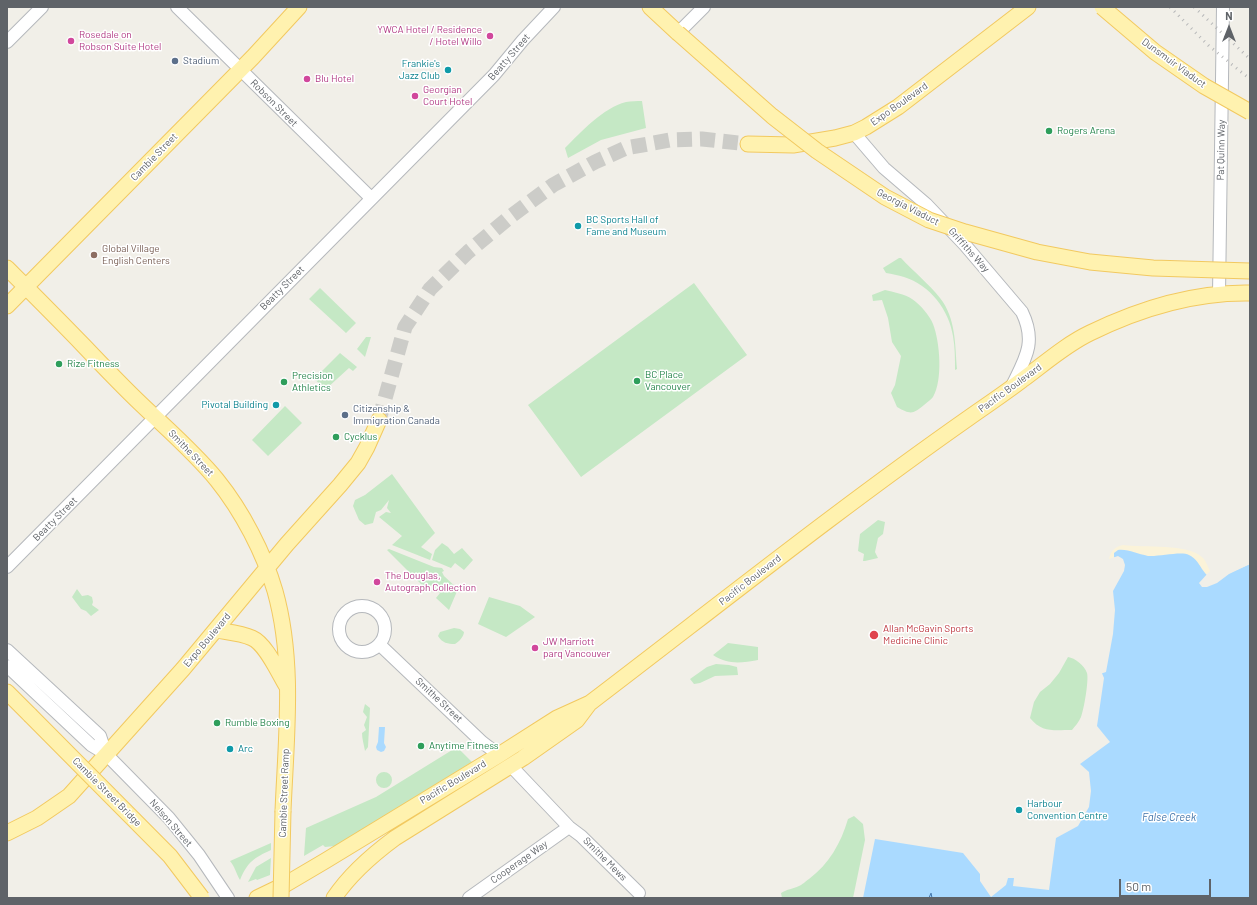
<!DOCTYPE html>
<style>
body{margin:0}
#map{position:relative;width:1257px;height:905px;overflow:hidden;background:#f1efe8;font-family:Barlow,sans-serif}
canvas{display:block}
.frame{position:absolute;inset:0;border:8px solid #5f6368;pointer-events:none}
.north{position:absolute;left:1209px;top:8px;width:40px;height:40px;-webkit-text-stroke:3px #fff;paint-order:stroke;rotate:0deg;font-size:11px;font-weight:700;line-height:16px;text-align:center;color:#5f6368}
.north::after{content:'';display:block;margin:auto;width:14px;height:18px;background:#5f6368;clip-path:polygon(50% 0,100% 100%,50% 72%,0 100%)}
.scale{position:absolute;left:1119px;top:879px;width:92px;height:18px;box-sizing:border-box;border:2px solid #5f6368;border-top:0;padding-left:5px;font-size:12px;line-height:14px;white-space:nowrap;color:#5f6368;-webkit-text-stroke:3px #fff;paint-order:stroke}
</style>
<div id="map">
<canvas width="1257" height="905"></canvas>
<div class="frame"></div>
<div class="north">N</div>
<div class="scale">50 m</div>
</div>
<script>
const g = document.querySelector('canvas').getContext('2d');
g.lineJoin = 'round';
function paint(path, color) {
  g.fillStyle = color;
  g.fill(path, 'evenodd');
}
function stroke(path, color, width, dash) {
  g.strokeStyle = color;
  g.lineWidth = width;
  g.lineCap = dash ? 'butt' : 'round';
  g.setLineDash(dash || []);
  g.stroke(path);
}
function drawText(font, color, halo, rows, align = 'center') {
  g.font = font + ' Barlow,sans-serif';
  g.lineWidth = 3;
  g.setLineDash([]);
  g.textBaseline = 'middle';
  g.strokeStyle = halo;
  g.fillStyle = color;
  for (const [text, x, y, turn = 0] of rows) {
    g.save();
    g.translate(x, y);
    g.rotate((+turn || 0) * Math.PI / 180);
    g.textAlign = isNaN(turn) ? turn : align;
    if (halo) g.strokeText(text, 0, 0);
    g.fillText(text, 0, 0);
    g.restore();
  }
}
paint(new Path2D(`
 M642 101 646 128 601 140 568 158 565 148C581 132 603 108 626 102 631 101 637 101 642 101Z
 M899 258H901C914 272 929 284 940 298 956 318 955 345 957 369L955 370C955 359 955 347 953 336 949 310 930 285 904 277 898 275 892 274 886 273L883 268Z
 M694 283 747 355 581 477 528 405Z
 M320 288 356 323 346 333 309 299Z
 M885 290C893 292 905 294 912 299 920 304 930 316 933 324 940 342 943 380 933 397 931 400 927 402 924 405 913 414 911 415 897 407L891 393 895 385 901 356 892 342 888 318 882 300 873 301 872 295Z
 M366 337H371L365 357 357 349Z
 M340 353 357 367 353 371 349 368 326 389 314 379Z
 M285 406 302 423 268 456 252 440Z
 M392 474 435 533 421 547 432 554 430 560 392 545 402 536 379 517 386 512 391 513 387 508 389 500 381 510 376 512 373 523 365 525 359 520 353 506 355 500 365 495Z
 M878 520 885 522 883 534 878 538 875 552 878 558 865 561H863L864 554 858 551 860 534Z
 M442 543 448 547 454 554 462 548 473 560 464 570 455 563 451 568 432 560 435 550Z
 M389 549 434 567 442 568 444 571 442 572 444 576 458 589 449 610 436 598 440 593 432 585 427 590 387 550Z
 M77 589 82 596 88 595 92 597 93 602 92 605 99 610 91 616 86 611 81 609 72 597Z
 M489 597 520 606 535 617 506 637 478 624Z
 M454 628 460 629 464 632C464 636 459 642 455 644 448 644 442 643 438 636L440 632Z
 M728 643 758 647V660C741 663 728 665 713 655Z
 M1068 657C1075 658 1084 665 1087 673 1089 680 1084 709 1081 717 1079 722 1075 726 1072 730 1054 730 1042 733 1030 718L1034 702 1040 692 1050 684 1059 673Z
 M716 664 729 665 737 667 738 675 715 676 700 683 694 684 690 679 707 667Z
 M365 704 370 708 368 747 365 751C364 745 362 739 362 733L366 730 364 725 367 717 363 712Z
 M457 747 472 762 335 846 325 847 323 845 304 856 306 828 376 797Z
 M376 780a8 8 0 1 1 16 0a8 8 0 1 1-16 0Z
 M854 816 863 824 865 840 853 898H782L781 893C787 889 793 889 799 886 802 885 806 881 809 879 829 864 841 843 848 819Z
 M271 843V850C254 858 248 861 240 880 236 873 235 867 230 861Z
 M271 858 270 875 257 880 256 879 248 882 256 867Z`), '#c5e8c5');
paint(new Path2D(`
 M1123 545C1143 548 1189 543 1203 558 1206 561 1208 567 1210 571L1199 583 1202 587C1218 588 1233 568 1250 564V576L1236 580 1220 590 1208 592 1197 591 1183 579 1178 584 1125 585 1114 596 1113 591C1119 580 1131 565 1118 556L1109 559C1111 550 1115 547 1123 545Z`), '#fbf3d9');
paint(new Path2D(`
 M1118 550C1129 549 1137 554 1148 556 1159 557 1181 551 1189 555 1202 561 1201 577 1216 579L1250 564V898H863L875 839 963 853 980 874V881L991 897 1006 885 1008 878H1014L1013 886 1049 890 1056 838 1078 826 1089 807 1091 791 1089 772 1080 764 1110 742 1097 726 1104 678 1101 671 1111 591 1121 568 1120 561 1114 557V553Z
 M379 727H385L384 743 386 747 384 751 381 752 377 750 376 747 378 742Z`), '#aadaff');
paint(new Path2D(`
 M1118 556 1123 559 1125 565 1124 571 1113 591 1115 610 1113 634 1106 672 1100 674 1097 659 1109 591 1119 568 1118 563 1112 558Z
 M1250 562V564L1229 574 1217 583 1207 587H1202L1199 583 1208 573 1211 576 1216 577Z`), '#f1efe8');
stroke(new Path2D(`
 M931 893 932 898
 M929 898 931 893`), '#4174aa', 1, [5, 4]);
stroke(new Path2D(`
 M379 420 405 327 430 289 468 252 511 216 553 185 595 162 626 148 670 140 702 139 748 144`), '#ccccc8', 15, [15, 8]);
const minor = new Path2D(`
 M177 7 371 198
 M678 33 704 7
 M7 42 42 7
 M854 133 884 168 926 204 965 245 1022 312C1037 343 1025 359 1011 388
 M1219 294 1223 7
 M7 567 494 75 523 40 554 7
 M339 629a23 23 0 1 1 46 0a23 23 0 1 1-46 0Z
 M380 645 482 742 499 755
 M7 650 100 736 106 754
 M7 666 91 745 106 754 169 818 199 855 228 898
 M511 766 569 827 581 836 639 893
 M469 898 569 827`);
const major = new Path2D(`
 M650 7 678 33
 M748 144 793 145 835 138 854 133 866 127 898 107 1028 7
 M7 268C33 294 59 320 84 346 103 366 122 386 141 404 167 429 194 452 217 480 242 511 264 553 275 591 295 662 286 738 283 811
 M7 306 253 57 299 7
 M216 630C227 632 241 633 252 638 266 644 278 672 286 685
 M7 692 30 715
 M7 833 37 818 69 796 183 669 287 544 340 485 358 463 367 447 379 420
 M257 898 286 884 325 861 499 755 557 718 590 703C716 607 840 508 970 417 987 405 1005 393 1022 380 1044 364 1065 345 1090 333 1139 309 1195 292 1250 293
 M334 898C350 874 372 855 395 838L523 758 577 720 589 704`);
stroke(minor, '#b5b8bc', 14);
stroke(major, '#f2c960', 17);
stroke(minor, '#fff', 12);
stroke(major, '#fff2af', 15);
stroke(new Path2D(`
 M1170 7 1209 46 1250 79
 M1194 7 1250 59`), '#b6b7b8', 3, [1, 5]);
const majorBridge = new Path2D(`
 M1102 7 1155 52 1204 86 1250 112
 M678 33 772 116 817 151 885 197 929 220 965 232 1037 252 1090 262 1153 268 1250 271
 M30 715 170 856 202 898
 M281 898 283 811`);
stroke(majorBridge, '#f2c960', 17, []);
stroke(majorBridge, '#fff2af', 15);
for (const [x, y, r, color] of [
 [490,36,4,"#d1479c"],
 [71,41,4,"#d1479c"],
 [175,61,4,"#5c6f8a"],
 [448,70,4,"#0f9aa8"],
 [307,79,4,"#d1479c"],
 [415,96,4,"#d1479c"],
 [1049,131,4,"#2e9e5b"],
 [578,226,4,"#0f9aa8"],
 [94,255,4,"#8d6e63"],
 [59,364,4,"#2e9e5b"],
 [637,381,4,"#2e9e5b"],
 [284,382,4,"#2e9e5b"],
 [276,405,4,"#0f9aa8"],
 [345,415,4,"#5c6f8a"],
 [336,437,4,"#2e9e5b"],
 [377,582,4,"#d1479c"],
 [874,635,5,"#e0444e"],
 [535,648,4,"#d1479c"],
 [217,723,4,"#2e9e5b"],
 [421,746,4,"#2e9e5b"],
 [230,749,4,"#0f9aa8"],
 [1019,810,4,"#0f9aa8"]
]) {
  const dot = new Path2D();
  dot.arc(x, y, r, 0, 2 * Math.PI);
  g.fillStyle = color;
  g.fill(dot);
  stroke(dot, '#fff', 1.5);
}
drawText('10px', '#b23c85', '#fff', [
 ["YWCA Hotel / Residence",482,30,"right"],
 ["/ Hotel Willo",482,42,"right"],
 ["Rosedale on",79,35],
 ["Robson Suite Hotel",79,47],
 ["Blu Hotel",315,79],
 ["Georgian",423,90],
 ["Court Hotel",423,102],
 ["The Douglas,",385,576],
 ["Autograph Collection",385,588],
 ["JW Marriott",543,642],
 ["parq Vancouver",543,654]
], 'left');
drawText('10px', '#5f6368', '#fff', [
 ["Beatty Street",509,57,-49],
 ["Dunsmuir Viaduct",1174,63,36],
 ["Robson Street",274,103,45],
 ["Expo Boulevard",899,104,-35],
 ["Pat Quinn Way",1221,150,-89],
 ["Cambie Street",154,157,-46],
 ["Georgia Viaduct",908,207,27],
 ["Griffiths Way",969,250,48],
 ["Beatty Street",282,288,-45],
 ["Pacific Boulevard",1010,388,-36],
 ["Smithe Street",191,453,46],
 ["Beatty Street",55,519,-45],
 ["Pacific Boulevard",750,580,-38],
 ["Expo Boulevard",207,640,-50],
 ["Smithe Street",439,700,43],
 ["Pacific Boulevard",453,782,-31],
 ["Cambie Street Bridge",107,792,45],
 ["Cambie Street Ramp",284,793,-88],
 ["Nelson Street",171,823,49],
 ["Smithe Mews",605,859,45],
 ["Cooperage Way",519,862,-35]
]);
drawText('10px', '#4e5e75', '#fff', [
 ["Stadium",183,61],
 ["Citizenship &",353,409],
 ["Immigration Canada",353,421]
], 'left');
drawText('10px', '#0d838f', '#fff', [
 ["Frankie's",440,64,"right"],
 ["Jazz Club",440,76,"right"],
 ["BC Sports Hall of",586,220],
 ["Fame and Museum",586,232],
 ["Pivotal Building",268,405,"right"],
 ["Arc",238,749],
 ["Harbour",1027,804],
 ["Convention Centre",1027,816]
], 'left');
drawText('10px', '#27864d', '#fff', [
 ["Rogers Arena",1057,131],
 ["Rize Fitness",67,364],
 ["BC Place",645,375],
 ["Vancouver",645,387],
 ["Precision",292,376],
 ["Athletics",292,388],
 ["Cycklus",344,437],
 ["Rumble Boxing",225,723],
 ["Anytime Fitness",429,746]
], 'left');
drawText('10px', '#785e54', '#fff', [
 ["Global Village",102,249],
 ["English Centers",102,261]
], 'left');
drawText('10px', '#be3a42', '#fff', [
 ["Allan McGavin Sports",883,629],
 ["Medicine Clinic",883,641]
], 'left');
drawText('italic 11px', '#4174aa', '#fff', [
 ["False Creek",1169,817]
]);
</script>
